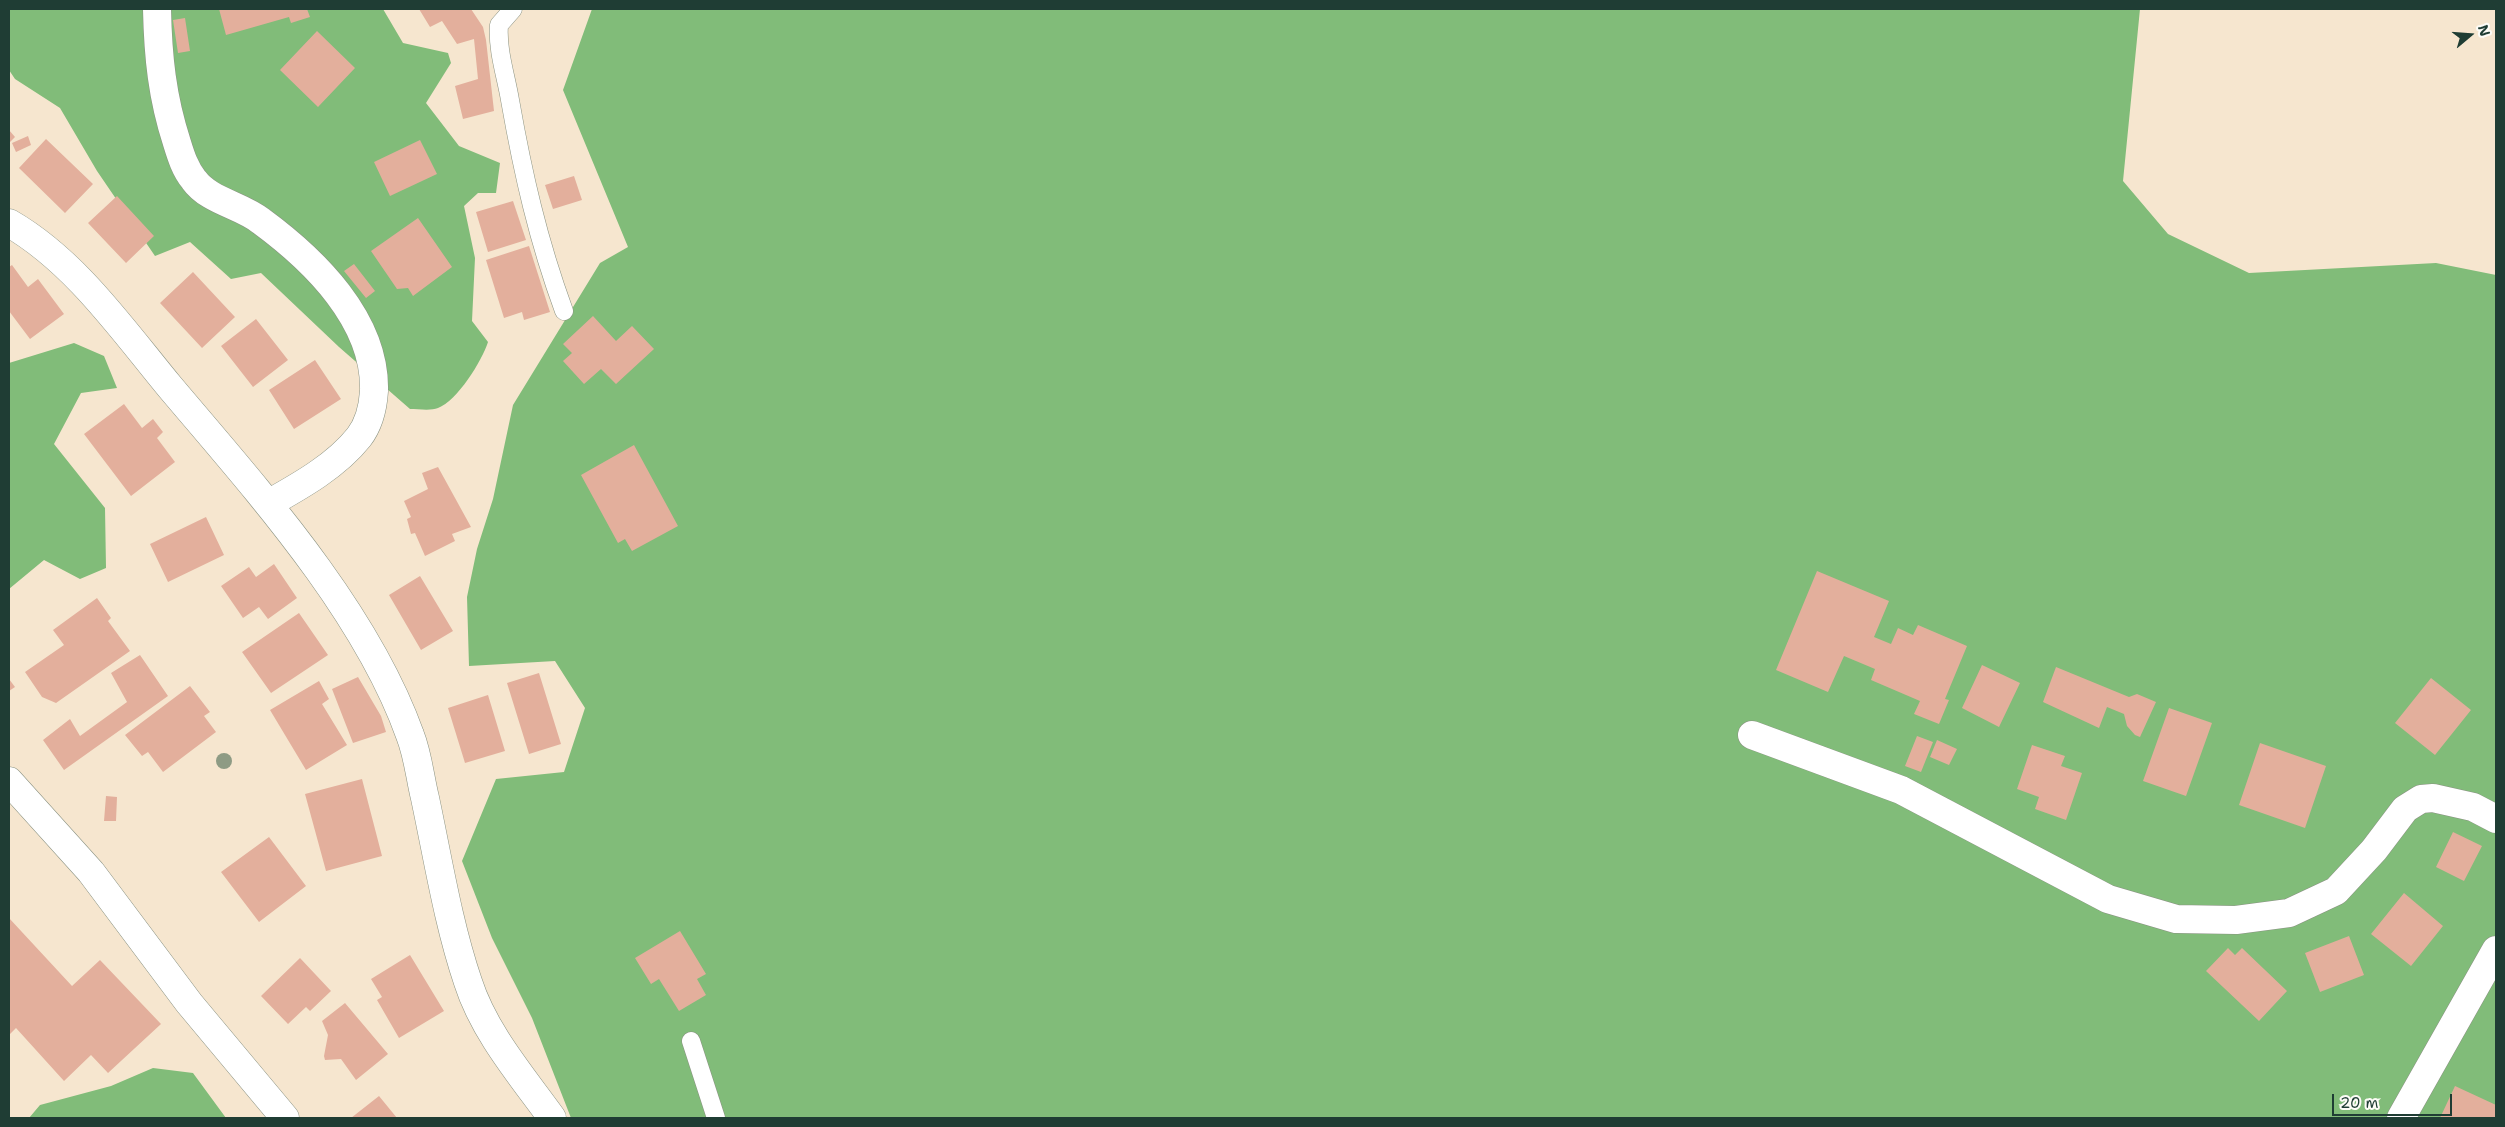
<!DOCTYPE html>
<style>
body{margin:0}
#map{position:relative;width:2505px;height:1127px;overflow:hidden;background:#f6e6cf;font-family:"Shantell Sans",sans-serif}
canvas{display:block}
.frame{position:absolute;inset:0;border:10px solid #1f3d34;pointer-events:none}
.north{position:absolute;left:2445px;top:10px;width:50px;height:50px;-webkit-text-stroke:4px #fdfcf7;paint-order:stroke;rotate:72deg;font-size:14px;font-weight:700;line-height:20px;text-align:center;color:#1f3d34}
.north::after{content:'';display:block;margin:auto;width:18px;height:22px;background:#1f3d34;clip-path:polygon(50% 0,100% 100%,50% 72%,0 100%)}
.scale{position:absolute;left:2332px;top:1094px;width:120px;height:22px;box-sizing:border-box;border:2px solid #1f3d34;border-top:0;padding-left:6px;font-size:15px;line-height:18px;white-space:nowrap;color:#1f3d34;-webkit-text-stroke:4px #fdfcf7;paint-order:stroke}
</style>
<div id="map">
<canvas width="2505" height="1127"></canvas>
<div class="frame"></div>
<div class="north">N</div>
<div class="scale">20 m</div>
</div>
<script>
const g = document.querySelector('canvas').getContext('2d');
g.lineJoin = 'round';
function paint(path, color) {
  g.fillStyle = color;
  g.fill(path, 'evenodd');
}
function stroke(path, color, width, dash) {
  g.strokeStyle = color;
  g.lineWidth = width;
  g.lineCap = dash ? 'butt' : 'round';
  g.setLineDash(dash || []);
  g.stroke(path);
}
paint(new Path2D(`
 M9 9H383L403 43 448 53 451 63 426 103 459 146 500 163 496 193H478L464 206 475 258 472 321 488 342C482 361 457 401 438 408 431 411 418 409 410 409L339 347 261 273 231 279 190 242 155 256 97 171 60 108 15 79 9 70Z
 M592 9H2140L2123 181 2168 234 2249 273 2436 263 2496 275V1118H571L532 1018 492 938 462 861 496 779 564 772 585 708 555 661 469 666 467 597 477 549 493 499 513 405 600 263 628 247 563 90Z
 M74 343 104 356 117 388 81 393 54 444 105 508 106 568 80 579 44 560 9 589V363Z
 M153 1068 193 1073 226 1118H29L40 1105 111 1086Z`), '#81bc79');
paint(new Path2D(`
 M219 9H307L310 17 291 23 289 17 226 35Z
 M419 9H471L483 27 486 40 494 111 463 119 455 86 478 79 474 39 457 44 442 21 430 27Z
 M185 18 190 51 178 53 173 20Z
 M317 31 355 68 318 107 280 70Z
 M9 130 15 137 9 143Z
 M28 136 31 145 16 152 12 143Z
 M46 139 93 184 65 213 19 168Z
 M420 140 437 174 390 196 374 162Z
 M574 176 582 200 553 209 545 185Z
 M117 196 154 236 126 263 88 223Z
 M513 201 526 240 488 252 476 212Z
 M418 218 452 267 413 296 408 288 397 289 371 251Z
 M529 246 550 312 524 320 522 312 504 318 486 260Z
 M354 264 375 291 366 298 344 271Z
 M12 265 28 287 38 279 64 314 30 339 9 311V267Z
 M193 272 235 317 202 348 160 303Z
 M593 316 616 341 632 326 654 349 616 384 601 369 584 384 563 361 572 353 563 344Z
 M256 319 288 360 253 387 221 346Z
 M315 360 341 399 294 429 269 390Z
 M124 404 142 428 153 419 163 432 157 438 175 462 131 496 84 434Z
 M634 445 678 526 632 551 625 539 618 543 581 475Z
 M438 467 471 527 452 534 455 541 425 556 415 533 411 534 407 519 411 517 404 501 428 489 422 473Z
 M206 517 224 555 168 582 150 544Z
 M274 564 297 598 268 619 259 607 243 618 221 586 249 567 256 577Z
 M1817 571 1889 601 1874 637 1891 644 1898 628 1913 635 1918 625 1967 646 1945 699 1949 700 1939 724 1914 714 1920 701 1871 680 1875 669 1844 656 1828 692 1776 670Z
 M420 576 453 631 421 650 389 595Z
 M97 598 111 618 108 621 130 651 56 703 42 697 25 672 64 645 53 630Z
 M299 613 328 655 271 693 242 652Z
 M140 655 168 696 64 770 43 740 70 719 80 736 127 702 111 673Z
 M1982 665 2020 683 1999 727 1962 708Z
 M2056 667 2129 697 2137 694 2156 702 2140 737 2135 735 2127 726 2124 714 2107 707 2099 728 2043 702Z
 M539 673 561 744 529 754 507 683Z
 M358 677 381 716 386 732 353 743 332 689Z
 M2431 678 2471 710 2435 755 2395 723Z
 M9 679 15 687 9 691Z
 M319 681 329 699 322 704 347 745 306 770 270 710Z
 M190 686 210 712 204 716 216 732 163 772 148 752 142 756 125 735Z
 M488 695 505 751 465 763 448 708Z
 M2169 708 2212 723 2186 796 2143 781Z
 M1917 736 1933 742 1921 772 1905 766Z
 M1937 740 1957 749 1949 765 1930 757Z
 M2260 743 2326 766 2305 828 2239 805Z
 M2032 745 2065 756 2061 766 2082 773 2066 820 2035 809 2039 797 2017 789Z
 M362 779 382 856 326 871 305 794Z
 M106 796 117 797 116 821H104Z
 M2453 832 2482 846 2464 881 2436 867Z
 M269 837 306 886 259 922 221 872Z
 M2404 893 2443 926 2411 966 2371 934Z
 M9 918 72 986 100 960 161 1024 108 1073 91 1055 64 1081 16 1028 9 1035Z
 M680 931 706 974 697 979 706 995 679 1011 659 979 651 984 635 958Z
 M2349 936 2364 975 2320 992 2305 953Z
 M2228 948 2235 955 2242 948 2287 991 2259 1021 2206 971Z
 M410 955 444 1011 399 1038 377 1000 382 997 371 979Z
 M300 958 331 991 310 1011 306 1007 288 1024 261 996Z
 M345 1003 388 1054 356 1080 341 1059 325 1060 324 1056 328 1035 322 1021Z
 M2455 1086 2496 1105V1118H2440Z
 M379 1096 397 1118H351Z`), '#e3af9c');
const lane = new Path2D(`
 M513 9 499 25C497 50 506 76 510 100 523 174 538 240 564 311
 M691 1041 716 1118`);
const street = new Path2D(`
 M157 9C158 56 162 97 177 143 181 156 185 169 194 180 209 201 241 205 261 221 314 260 376 320 374 391 373 407 369 424 359 437 336 466 300 486 268 504
 M9 223C75 261 122 329 170 387 256 489 365 609 410 735 418 755 420 778 425 798 438 859 448 923 468 982 484 1032 521 1075 552 1118
 M1752 735 1901 790 2108 899 2176 919 2236 920 2289 913 2336 891 2374 850 2405 809 2421 799 2433 798 2473 807 2496 819
 M2401 1118 2496 950`);
const secondary = new Path2D(`
 M9 781 91 872 189 1003 285 1118`);
stroke(lane, '#8a9282', 19);
stroke(street, '#8a9282', 29);
stroke(secondary, '#8a9282', 29);
stroke(lane, '#fff', 18);
stroke(street, '#fff', 28);
stroke(secondary, '#fff', 28);
g.fillStyle = '#8e9b84';
for (const [x, y] of [
 [224,761]
]) {
  g.beginPath();
  g.arc(x, y, 8, 0, 2 * Math.PI);
  g.fill();
}
</script>
